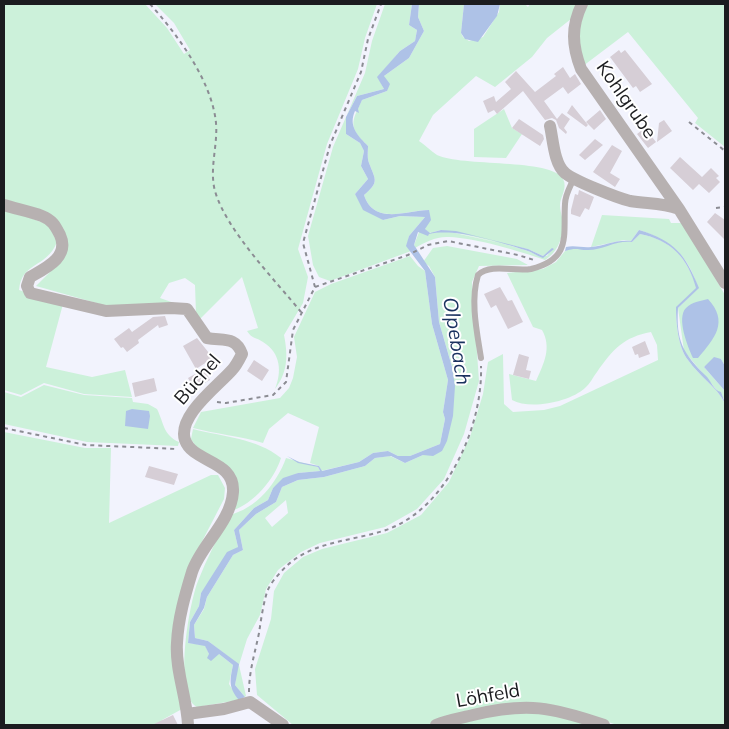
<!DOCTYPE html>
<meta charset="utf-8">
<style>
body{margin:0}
#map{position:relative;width:729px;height:729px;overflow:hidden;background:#f2f3fd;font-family:Mulish,sans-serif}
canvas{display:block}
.frame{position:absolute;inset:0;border:5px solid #1b1c1f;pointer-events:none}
</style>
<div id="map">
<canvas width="729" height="729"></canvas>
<div class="frame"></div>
</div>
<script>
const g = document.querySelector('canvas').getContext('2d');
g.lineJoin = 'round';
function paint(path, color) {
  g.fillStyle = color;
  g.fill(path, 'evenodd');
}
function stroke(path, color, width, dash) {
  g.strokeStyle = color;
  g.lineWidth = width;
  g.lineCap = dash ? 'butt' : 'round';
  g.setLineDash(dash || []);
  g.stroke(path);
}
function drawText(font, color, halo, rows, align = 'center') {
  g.font = font + ' Mulish,sans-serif';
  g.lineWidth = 4;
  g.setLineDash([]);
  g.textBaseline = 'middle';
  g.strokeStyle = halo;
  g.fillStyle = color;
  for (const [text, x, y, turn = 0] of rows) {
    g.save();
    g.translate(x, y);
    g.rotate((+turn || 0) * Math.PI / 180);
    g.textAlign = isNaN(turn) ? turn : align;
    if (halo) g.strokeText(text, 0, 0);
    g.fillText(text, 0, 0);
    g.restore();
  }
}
paint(new Path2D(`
 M4 4H145L167 28 184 54 190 50 174 23 155 4H377L365 38 358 69 327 144 298 249 308 277 303 303 284 335C288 355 288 372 275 389 282 372 281 353 263 342 256 337 252 339 247 331L258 328 242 277 199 320 196 314 195 285 185 278 169 283 160 298 177 304 114 308 36 286 54 268 64 229 4 201Z
 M385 4H412L409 25 417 30 415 41 400 51 378 77 384 89 357 96 346 117V134L360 143 364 151 361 166 368 179 355 194 383 220 400 216 425 217 409 236 407 246 411 251 330 281 319 277 313 265 308 236 333 147 365 73 372 41Z
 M419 4H464L461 33 463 37 469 41 483 37 499 12 500 4H525L528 7 530 4H577L571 19 547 38 532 57 495 87 476 76 433 115 419 141C425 145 431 151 437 155 461 167 552 158 563 179 568 188 560 197 560 205 560 209 561 213 562 217 565 234 559 251 545 260 519 251 476 238 449 237 437 236 425 242 415 248L414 245 419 232C432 234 444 230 457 233 480 238 503 243 525 250 534 253 538 257 547 256L552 249 543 256 528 249 441 230 430 233 425 230 428 210C404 211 374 225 364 195 380 182 375 179 369 163 367 158 368 151 368 146 348 127 351 123 362 100L387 91 384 76 409 58 424 31 418 17Z
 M587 4H725V147L695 123 698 118 628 32 583 66 577 34Z
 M504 109 512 128 522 134 506 158 474 157V129Z
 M4 208 49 225 57 242C46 269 22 261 19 290L63 304 46 367 92 377 125 370 132 397 84 394 44 383 21 395 4 390Z
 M602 215 669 219 671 223H683L725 295V366L721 359 704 367 725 391V400L684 351 678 308 698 288C688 255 672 241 639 230L631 241 624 240 591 247Z
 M640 234C672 240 687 258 697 288L676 308C676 323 678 347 688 360 699 376 716 386 725 403V725H617L567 708 442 719 427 725H293L257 695 255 669 271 619 274 591 284 573 303 557 322 549 387 533 421 515 449 482 470 437 483 394 488 362 503 354 504 404 513 412 544 410 560 406 658 360 657 345 651 332C624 337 613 349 597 372 593 377 590 384 585 388 570 402 530 410 512 400L509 374 536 381C544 363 552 348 542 330L533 327 507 273 543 269 556 262 565 251 575 247 587 250 624 241 632 242Z
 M447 246 517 259 528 265 479 266 472 282 479 381 464 434 444 479 417 509 385 527 320 543 301 552 278 570 266 589 260 615 247 639 239 665 246 696 245 697 235 685 238 664 208 641 195 638 194 625 204 609 207 597 233 555 243 550 239 530 256 514 276 502 282 487 298 480 324 477 365 466 375 458 390 456 405 463 423 455 442 451 452 367 439 322 435 277 429 266 423 262 433 248ZM286 500 288 513 272 527 265 518Z
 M410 256 418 266 425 271 432 324 448 380 443 412 445 419 440 444 410 456H398L388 451 373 453 359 462 321 471 319 466 310 463 319 427 288 413 269 429 263 443C240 436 216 434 193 428L201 412 280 398 289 388 293 378 297 357 294 337 315 292 331 284Z
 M44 385 84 395 132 398 133 402 148 404 157 409C164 423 163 435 179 442L178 446 87 442 4 424V392L21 397Z
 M193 429C224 437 256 438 281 458 274 480 254 503 232 511L235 487 199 451 191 439Z
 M4 432 85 448H111L109 523 211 475H218L225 488 224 499 196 553 180 619 182 709 162 720 164 725H4Z
 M286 458 318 467 320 471 298 473 273 488 268 500 254 508 234 530 238 547 201 593 199 606 190 622 188 643 205 645 209 654H219L233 665 229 684 239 700 197 707C173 694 189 604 198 581 207 558 218 537 229 515 256 509 277 483 286 458Z
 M541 711 593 725H451L498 714Z`), '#ccf1da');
paint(new Path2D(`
 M412 4H419L418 17 424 31 409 58 384 76 390 84 387 91 362 100 358 109 359 113 355 111C348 126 358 136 368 146 368 151 367 158 369 163 375 179 380 182 364 195 374 225 404 211 429 210L431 220 425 229 430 233 441 230 456 231 528 249 543 256 552 248 554 249 543 258C537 256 532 252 525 250 498 242 457 228 429 234L428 236 418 232 414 245 435 277 439 322 452 367 455 386 453 416 447 441 442 451 433 456 423 455 405 463 391 456 375 458 365 466 324 477 298 480 282 487 276 502 256 514 239 530 243 550 233 555 207 597 204 608 194 625 195 638 208 641 239 664 235 685 245 697 239 700C228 687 230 680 233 665L219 654 211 661 207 658 209 654 205 646 188 643 190 622 199 606 201 593 227 552 238 547 234 530 254 508 268 500 273 488 283 478 298 473 320 471 318 467 298 463 287 456 299 462 319 466 322 471 359 462 373 453 388 451 398 456H410L440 444 445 419 443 412 448 380 432 324 425 271 406 246 409 236 425 217 400 216 383 220 363 210 355 194 368 179 361 166 364 151 360 143 346 134V117L357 96 384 89 377 77 400 51 415 41 417 30 409 25Z
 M464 4H500L497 16 478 42 465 39 461 33Z
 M639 230C675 241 685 254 699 288L678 308C676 341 683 353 705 375 711 380 713 390 721 392L725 403C716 386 699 376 688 360 678 347 676 323 676 307L696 288C688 258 671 240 640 234L632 242C616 240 603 250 588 250 576 250 578 247 565 251L566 247C575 245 582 248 591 247 604 246 617 239 631 241Z
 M708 299C729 322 715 338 698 358H693C688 347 676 318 686 308 692 302 700 301 708 299Z
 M714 357 721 359 725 366V391L704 367Z
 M132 409 149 411 150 416 148 429 125 426 126 411Z`), '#aec2e7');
paint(new Path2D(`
 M619 50 621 53 625 50 652 84 640 92 636 86 633 88 610 57Z
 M563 67 570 78 575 74 581 84 568 94 563 87 544 101 557 119 562 113 570 119 564 128 567 132 566 134 559 128 556 120 552 118 545 120 523 91 497 114 494 110 488 113 483 101 494 96 496 102 511 89 505 82 516 71 535 92 556 76 554 74Z
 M572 105 588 125 586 127 567 113Z
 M600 110 606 119 594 130 586 122Z
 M519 119 543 135 544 139 540 146 512 128Z
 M664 120 672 131 657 142 659 123Z
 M645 128 656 142 648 148 637 134Z
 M595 139 603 145 585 160 579 155Z
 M612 145 622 151 610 173 620 179 615 187 593 172Z
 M680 157 702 177 711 168 719 176 716 178 720 182 709 193 699 184 693 190 670 168Z
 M579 190 594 197 589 210 585 208 580 217 571 214V210L575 194 578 195Z
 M715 213 725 220V240L707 222Z
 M500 287 508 301 512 300 523 322 508 329 496 305 491 308 484 294Z
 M165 316 168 325 159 328 158 325 138 340 139 343 127 352 123 347 121 348 114 339 129 328 132 332 153 317Z
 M197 338 213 358 196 369 183 346Z
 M645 341 650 354 639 358 638 354 635 355 632 347Z
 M519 354 529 357 526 370 531 371 529 379 513 375Z
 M254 360 269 370 262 381 247 371Z
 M204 369 210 380 194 389 188 378Z
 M154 378 157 391 135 397 132 383Z
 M149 466 178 474 174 485 145 477Z
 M173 715 178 725H152Z`), '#d6ced6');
stroke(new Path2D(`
 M150 4C177 34 212 81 216 123 218 145 209 169 215 191 226 230 275 280 301 312
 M689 122 725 151
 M716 208 725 207
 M315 287 303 243 330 145 361 72 368 39 381 4
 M217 402 226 403 273 395 286 382 293 330 315 287 408 255 428 245 448 241 518 255 534 260
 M4 428 86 445 177 449
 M249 692C249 671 255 653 259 633 261 620 263 605 267 592 269 586 275 578 280 573 306 541 350 542 386 530 447 509 483 426 481 366`), '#8b8c93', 2, [4, 4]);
stroke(new Path2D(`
 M481 358C477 332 470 301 478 275 491 263 515 272 531 269 572 259 563 235 565 204 565 195 570 187 574 178`), '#b7b1b1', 6);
stroke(new Path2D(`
 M582 4C571 27 572 45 581 69L679 209 725 283
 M550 126C553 139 554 164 565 173 574 181 618 198 630 201 647 204 662 202 679 209
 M4 205C16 209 30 211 42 216 52 220 55 225 60 235 70 257 46 268 30 277L27 286 30 293 106 311 171 308 187 309 207 338C223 341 236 336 242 354 239 360 236 366 232 370 218 386 177 416 185 440 193 463 235 460 233 492 231 522 201 545 192 572 185 595 178 619 177 643 175 670 187 698 188 725
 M187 714 224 709 250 702 283 725
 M436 725C448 720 461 718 473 715 527 702 552 707 604 725`), '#b7b1b1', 12);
drawText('19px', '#1b1c1f', '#fff', [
 ["Kohlgrube",626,100,55],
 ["Büchel",198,380,-49],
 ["Löhfeld",488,696,-10]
]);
drawText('italic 20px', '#1a325f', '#fff', [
 ["Olpebach",456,341,81]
]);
</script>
